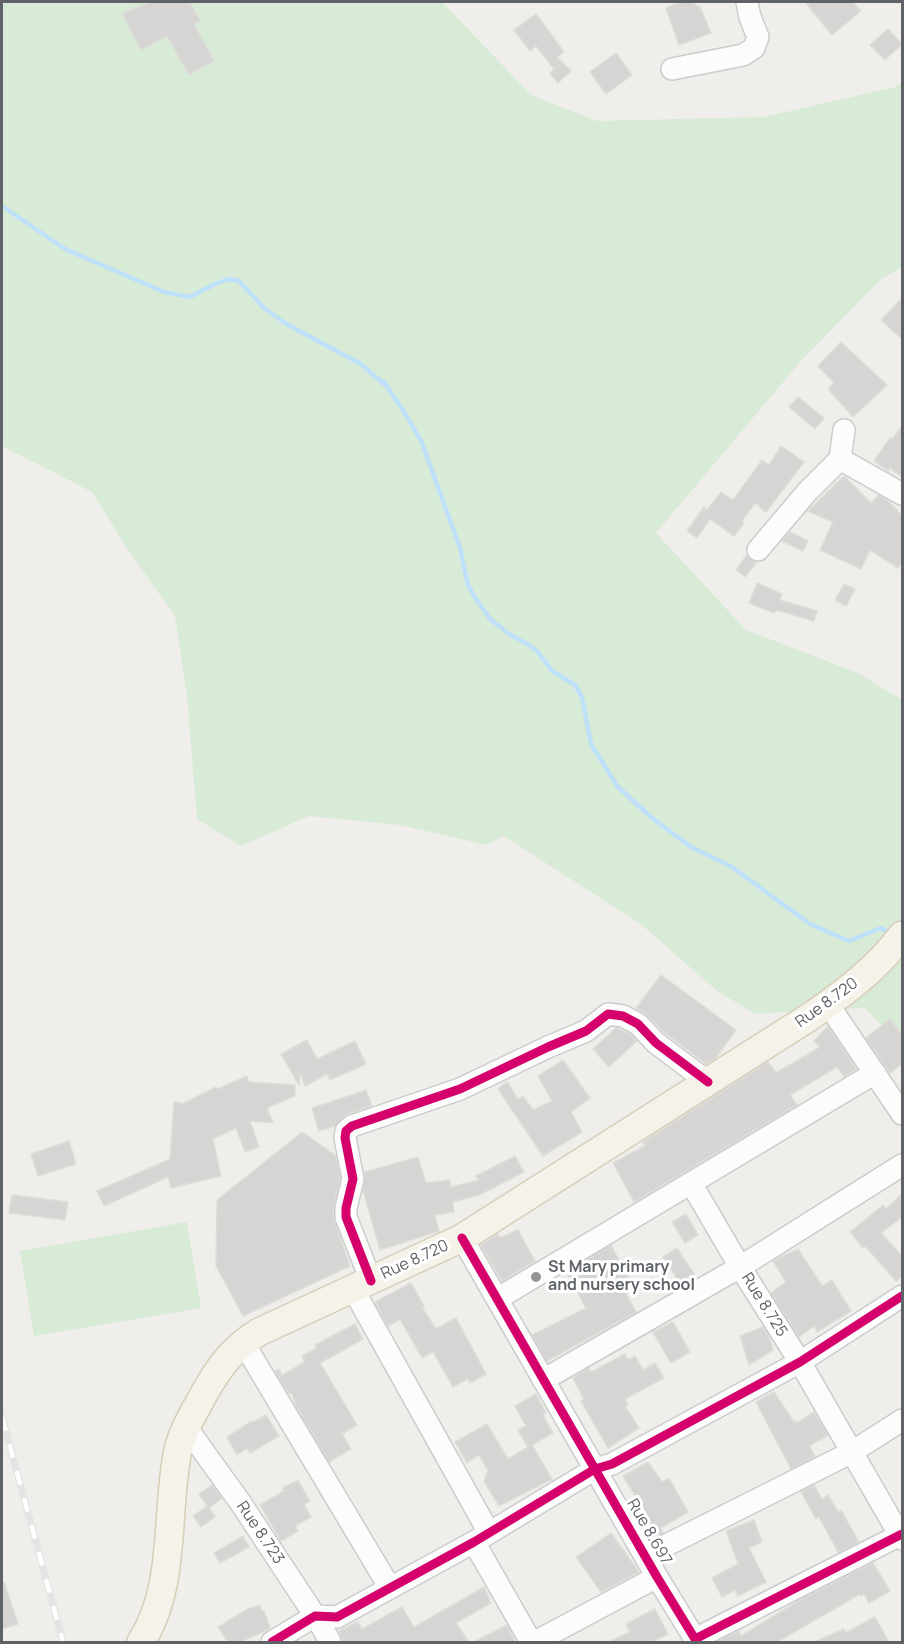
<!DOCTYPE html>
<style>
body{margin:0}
#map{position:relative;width:904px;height:1644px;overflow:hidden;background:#efeeea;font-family:Manrope,sans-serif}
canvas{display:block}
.frame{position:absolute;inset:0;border:3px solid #5f6368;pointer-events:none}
</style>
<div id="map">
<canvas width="904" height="1644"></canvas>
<div class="frame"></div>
</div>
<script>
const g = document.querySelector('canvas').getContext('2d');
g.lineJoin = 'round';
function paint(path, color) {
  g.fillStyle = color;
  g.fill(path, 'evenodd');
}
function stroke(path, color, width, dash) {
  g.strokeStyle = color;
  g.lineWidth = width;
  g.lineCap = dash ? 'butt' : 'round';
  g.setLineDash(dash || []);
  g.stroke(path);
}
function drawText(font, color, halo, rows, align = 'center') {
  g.font = font + ' Manrope,sans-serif';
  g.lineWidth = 6;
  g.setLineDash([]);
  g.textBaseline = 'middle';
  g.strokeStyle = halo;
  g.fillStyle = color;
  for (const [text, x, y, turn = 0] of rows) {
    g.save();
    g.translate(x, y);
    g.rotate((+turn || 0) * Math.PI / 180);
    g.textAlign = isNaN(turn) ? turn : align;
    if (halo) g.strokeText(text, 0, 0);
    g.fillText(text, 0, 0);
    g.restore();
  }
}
paint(new Path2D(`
 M2 2H442L531 95 597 121 764 117 895 87 902 83V267L881 279 800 362 656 533 746 630 858 673 902 700V1046L865 1008 755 1014 716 990 642 925 504 836 487 845 400 825 309 816 241 846 197 819 187 696 175 616 128 550 92 492 2 446Z
 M187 1222 201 1308 34 1336 20 1251Z`), '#d8ebd6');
stroke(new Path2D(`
 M2 206 65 249 164 292 190 297 215 284 229 279 239 281 265 309 288 325 361 364 385 385 384 382 406 415 422 443 460 548 468 585 474 596 490 619 509 634 529 645 538 652 552 671 575 685 582 697 591 744 617 786 652 818 691 847 732 867 810 924 849 941 881 928 891 934`), '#bfe0f9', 4.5);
const building = new Path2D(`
 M151 2H190L200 21 194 24 214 61 189 75 167 36 141 50 122 13Z
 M682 2H690L700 7 711 33 679 45 666 8Z
 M805 2H853L861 11 832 35Z
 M536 14 564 52 557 57 571 71 558 83 550 74 554 69 536 46 530 51 514 30Z
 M888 29 902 44 885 60 870 45Z
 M616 53 632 75 606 94 590 72Z
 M903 297V340L881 320Z
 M841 342 887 385 853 417 828 389 834 383 818 366Z
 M798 397 824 418 815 429 789 407Z
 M903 425V478L890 468 888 471 874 461 890 438 892 439Z
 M781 446 804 462 766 512 755 503 742 521 744 523 734 536 710 519 697 538 687 531 704 507 707 510 721 492 733 500 762 460 769 465Z
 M844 476 871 503 879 495 888 501 903 516V561L898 568 870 550 861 569 820 550 833 522 808 511Z
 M790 532 808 541 803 551 782 541Z
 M746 556 756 563 745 577 736 570Z
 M757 583 782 594 780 600 817 611 814 621 776 610 774 613 749 603Z
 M844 584 855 589 846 606 835 600Z
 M661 975 736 1030 715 1059 706 1064 665 1033 647 1015 636 1008Z
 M890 1019 903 1036V1063L890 1073 866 1038Z
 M828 1026 856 1069 844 1077 837 1067 790 1095 797 1105 634 1202 613 1163 645 1146 643 1142 768 1062 776 1073 820 1047 814 1041Z
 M616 1028 630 1034 637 1041 609 1067 593 1049Z
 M307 1040 317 1059 355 1041 366 1064 330 1080 327 1074 305 1086 300 1073 299 1085 281 1054Z
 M563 1060 590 1098 571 1112 582 1132 543 1156 498 1089 507 1082 518 1099 523 1096 533 1110 552 1101 538 1076Z
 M247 1076 249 1082 295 1085V1096L267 1108 273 1123 250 1121 259 1147 245 1152 236 1128 213 1139 221 1176 171 1188 168 1177 104 1206 97 1191 170 1159 174 1102 182 1104 216 1087 217 1089Z
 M366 1090 372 1106 347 1114 335 1126 319 1131 312 1108Z
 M301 1133H304L336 1156 340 1179 334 1205 333 1217 350 1266 243 1316 216 1266 217 1200Z
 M69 1141 76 1164 38 1176 31 1154Z
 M515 1156 524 1172 479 1195 453 1202 454 1212 435 1215 439 1231 380 1250 363 1190 365 1172 418 1157 426 1183 450 1180 451 1187 479 1180 476 1176Z
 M903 1193V1216L881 1233 903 1257V1275L896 1281 865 1246 863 1248 850 1232 883 1205 886 1209Z
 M12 1195 68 1202 65 1220 9 1213Z
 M686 1214 698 1235 685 1243 672 1222Z
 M518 1230 535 1261 502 1281 481 1245 498 1234 500 1238Z
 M611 1245 629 1279 621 1284 636 1312 547 1361 532 1335 586 1308 566 1272Z
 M677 1248 696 1277 682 1286 663 1257Z
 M798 1249 822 1286 832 1280 851 1311 817 1332 814 1326 799 1337 771 1293 786 1282 773 1261Z
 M411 1283 424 1306 422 1307 436 1329 456 1318 486 1374 470 1383 468 1379 453 1387 433 1352 422 1358 400 1319 388 1326 375 1302Z
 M673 1322 690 1352 671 1363 653 1332Z
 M355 1324 363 1339 320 1363 357 1425 342 1434 351 1449 329 1462 295 1404 292 1393 289 1394 275 1371 279 1369 282 1375 305 1362 302 1356 317 1348 315 1345Z
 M763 1327 770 1339 773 1350 749 1365 740 1336Z
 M625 1354 628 1360 635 1356 643 1370 655 1363 664 1378 625 1399 628 1405 625 1406 639 1428 608 1448 581 1401 584 1399 573 1378 589 1368 591 1372Z
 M774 1392 794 1422 796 1421 797 1423 814 1412 828 1435 809 1446 815 1456 791 1469 756 1402Z
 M536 1394 546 1413 543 1415 553 1433 532 1445 552 1479 499 1506 484 1481 488 1470 479 1455 467 1463 455 1442 487 1424 508 1459 528 1447 518 1430 526 1426 515 1406Z
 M266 1415 279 1436 250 1453 247 1448 237 1455 227 1437 252 1421 253 1422Z
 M648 1462 662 1482 669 1478 688 1512 661 1528 663 1533 650 1539 636 1514 644 1510 623 1476Z
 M298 1480 310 1501 304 1505 311 1517 295 1526 298 1531 281 1541 260 1505 284 1491 282 1488Z
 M212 1485 222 1498 209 1508 215 1517 201 1527 193 1516 207 1506 199 1494Z
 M814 1485 822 1499 828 1495 838 1512 841 1510 859 1542 838 1552 819 1517 816 1519 801 1492Z
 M754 1520 762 1542 749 1548 766 1582 738 1596 735 1590 722 1597 712 1578 738 1564 726 1531Z
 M611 1533 639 1572 601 1592 576 1557Z
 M243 1536 249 1547 220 1563 214 1553Z
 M873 1563 890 1591 869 1603 864 1594 861 1596 860 1594 777 1642H716L739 1631 741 1636 805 1597Z
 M2 1582H4L18 1624 2 1629Z
 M484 1587 491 1603 456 1623 469 1642H343L339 1631 358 1622 362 1629 402 1607 414 1627Z
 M260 1605 262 1611H264L270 1628 241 1642H228L218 1627 248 1609Z
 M655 1609 668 1634 651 1642H608L630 1632 626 1624Z
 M875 1617 889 1642H814L844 1629 845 1633Z
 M507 1625 515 1642H474Z`);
paint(building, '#d6d5d3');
stroke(building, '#deddd9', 1.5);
const minor = new Path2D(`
 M672 69 743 55 754 48 758 37 750 17 747 2
 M840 459 844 430
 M758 550 807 492 840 459 902 494
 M828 1004 902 1114
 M691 1183 740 1267 902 1165
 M462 1238 657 1577 695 1639 902 1534
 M371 1281 346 1217V1208L353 1179 345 1138 346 1131 352 1126 460 1089 548 1047 586 1031 608 1014 623 1016 638 1024 656 1043 708 1082
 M353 1289 488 1531
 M497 1299 875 1073
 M243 1342 390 1588
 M543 1380 740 1267 800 1362 902 1539
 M186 1427 240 1502 321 1625 330 1642
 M474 1542 531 1642
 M645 1556 852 1452 902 1420
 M272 1642 315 1616 337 1617 474 1542 595 1469 612 1464 800 1362 902 1296
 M535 1642 657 1577`);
const major = new Path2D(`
 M141 1642C177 1587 165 1512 178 1450 183 1429 195 1411 205 1392 219 1367 234 1347 259 1332L462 1238 808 1018C843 994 877 969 902 935`);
stroke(minor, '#cbcccc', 24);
stroke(major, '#d7ceb8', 30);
stroke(minor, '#fdfcfc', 21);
stroke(major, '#f4f2e9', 27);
const rail = new Path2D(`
 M2 1417 63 1642`);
stroke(rail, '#e4e4e4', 7);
stroke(rail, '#fff', 4.5, [14]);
stroke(new Path2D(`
 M462 1238 657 1577 695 1639 902 1534
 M371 1281 346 1217V1208L353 1179 345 1138 346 1131 352 1126 460 1089 548 1047 586 1031 608 1014 623 1016 638 1024 656 1043 708 1082
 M272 1642 315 1616 337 1617 474 1542 595 1469 612 1464 800 1362 902 1296`), '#d6006c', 9);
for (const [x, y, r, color] of [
 [536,1277,6,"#919496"]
]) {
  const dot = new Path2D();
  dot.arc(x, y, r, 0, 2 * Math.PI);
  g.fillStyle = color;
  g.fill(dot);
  stroke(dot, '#fff', 2);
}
drawText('16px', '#5f6368', '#fff', [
 ["Rue 8.720",827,1003,-36],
 ["Rue 8.720",415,1260,-25],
 ["Rue 8.725",764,1305,58],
 ["Rue 8.697",649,1532,60],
 ["Rue 8.723",260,1533,56]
]);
drawText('bold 16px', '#5f6368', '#fff', [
 ["St Mary primary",548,1268],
 ["and nursery school",548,1286]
], 'left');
</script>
